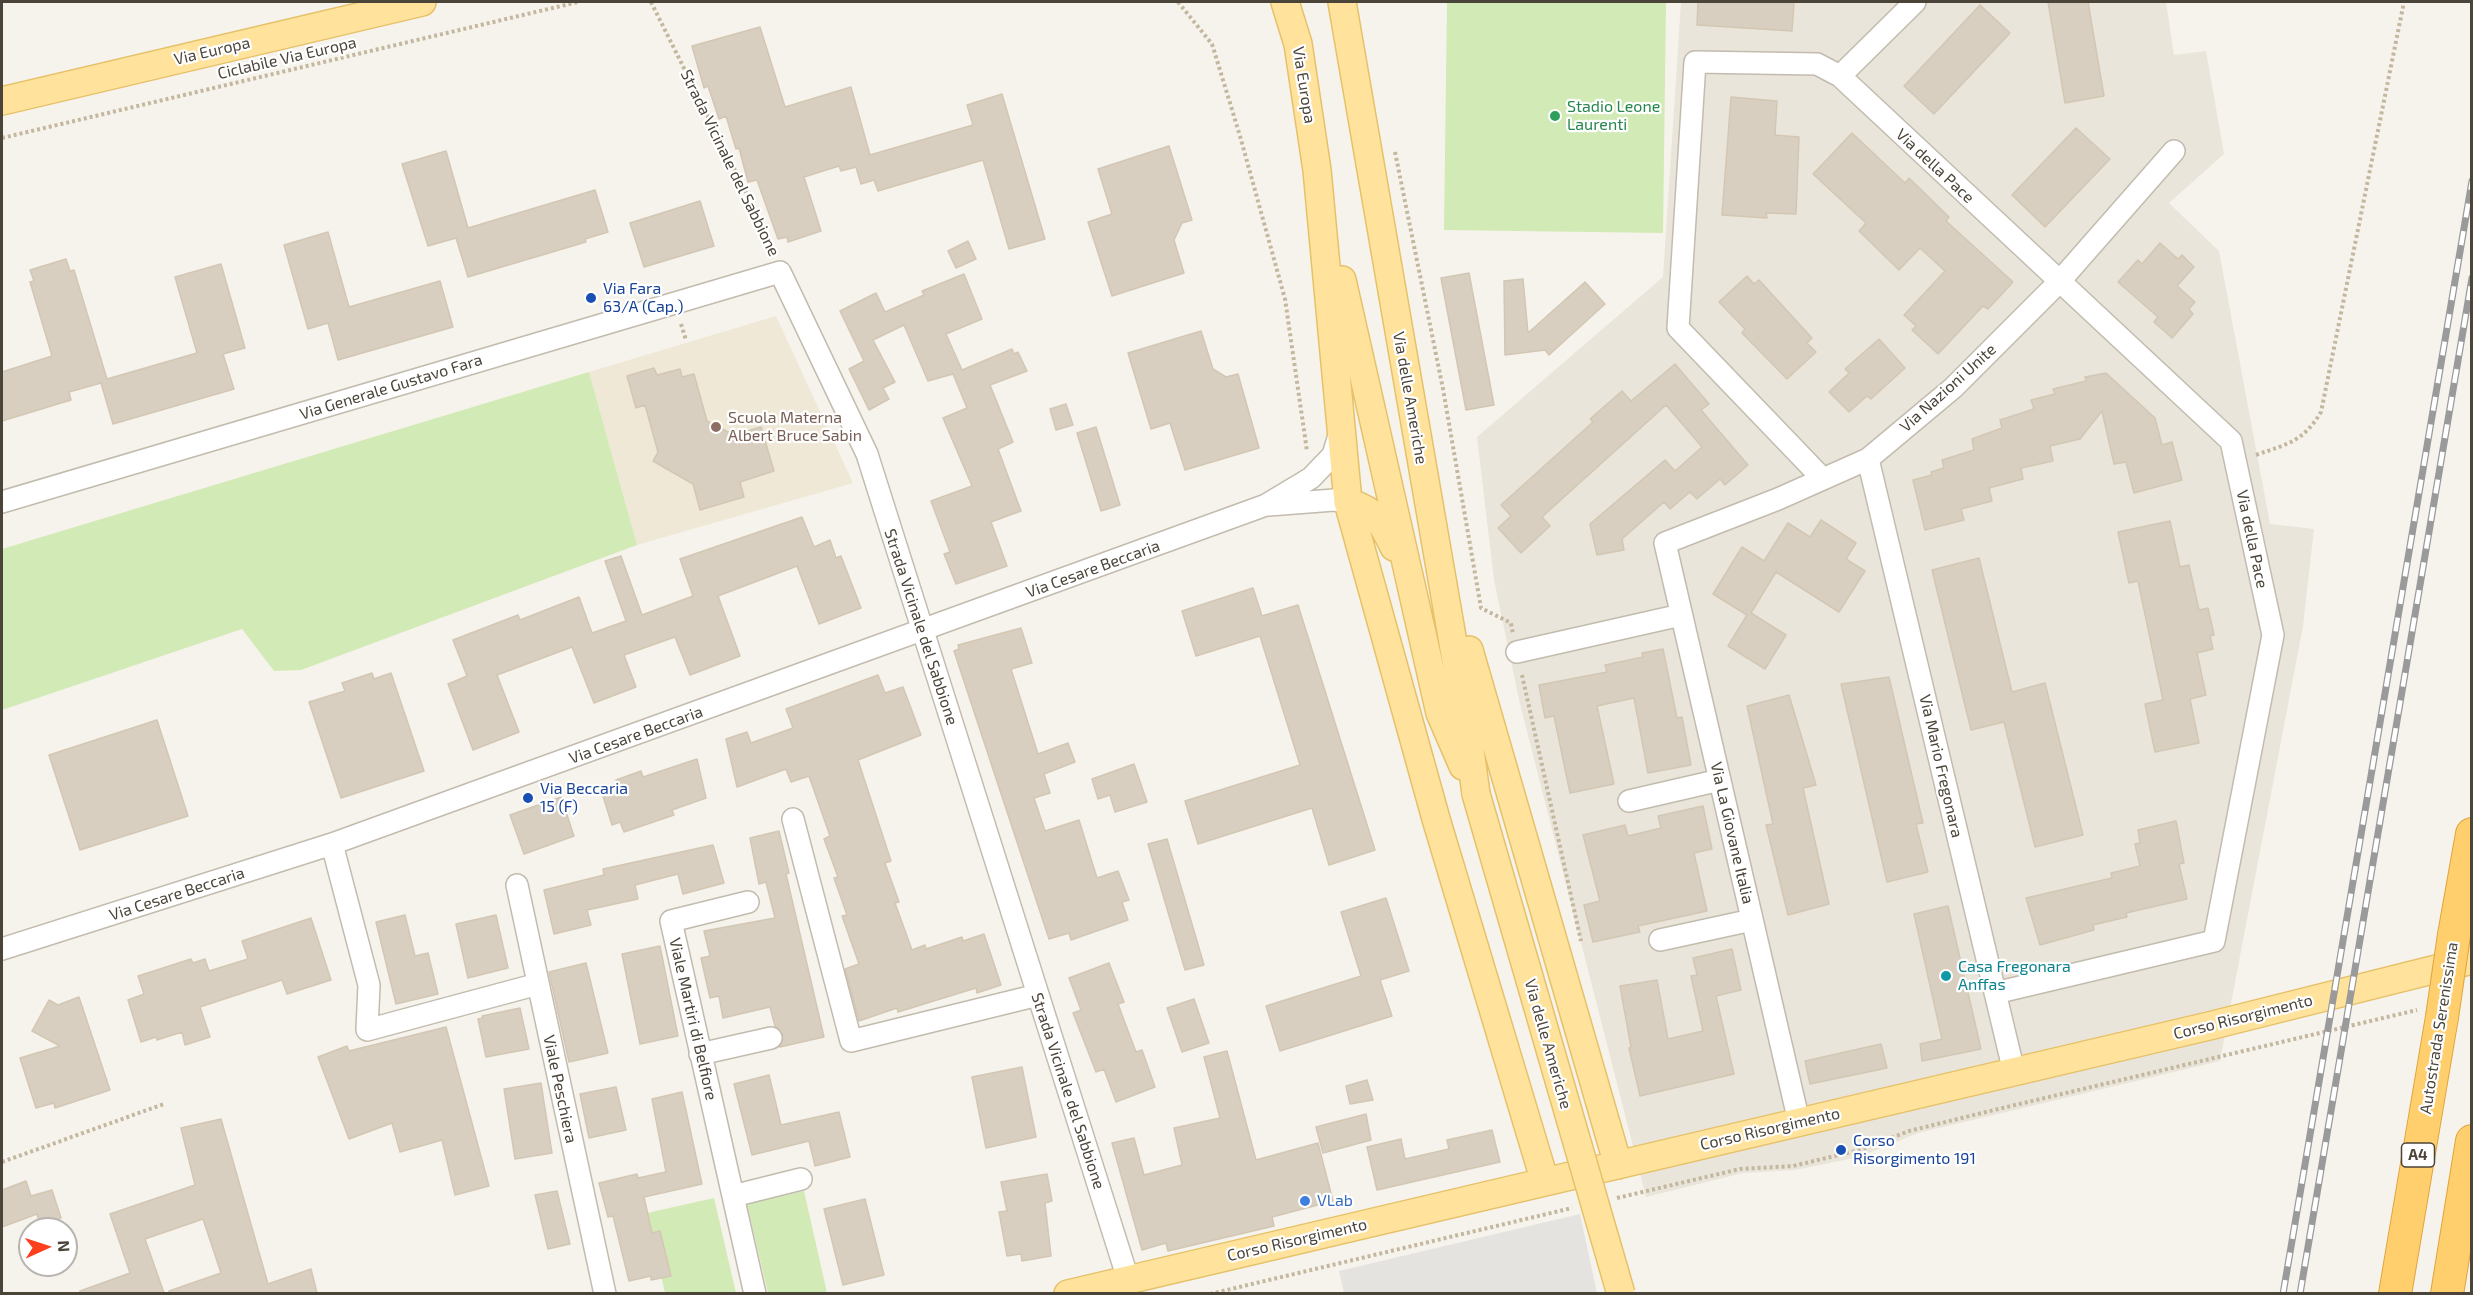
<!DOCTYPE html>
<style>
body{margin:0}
#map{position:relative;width:2473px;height:1295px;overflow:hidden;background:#f6f3ec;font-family:"Exo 2",sans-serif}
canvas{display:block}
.frame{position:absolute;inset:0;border:3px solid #4b4439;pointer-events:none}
.north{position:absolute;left:18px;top:1217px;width:60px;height:60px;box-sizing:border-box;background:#fff;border:2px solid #b7b4b0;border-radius:50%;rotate:87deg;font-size:16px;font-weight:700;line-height:24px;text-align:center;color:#4b4439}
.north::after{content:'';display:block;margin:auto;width:21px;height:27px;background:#fc3f1d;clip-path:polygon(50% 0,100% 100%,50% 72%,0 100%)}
</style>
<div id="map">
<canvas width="2473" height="1295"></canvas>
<div class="frame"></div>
<div class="north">N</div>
</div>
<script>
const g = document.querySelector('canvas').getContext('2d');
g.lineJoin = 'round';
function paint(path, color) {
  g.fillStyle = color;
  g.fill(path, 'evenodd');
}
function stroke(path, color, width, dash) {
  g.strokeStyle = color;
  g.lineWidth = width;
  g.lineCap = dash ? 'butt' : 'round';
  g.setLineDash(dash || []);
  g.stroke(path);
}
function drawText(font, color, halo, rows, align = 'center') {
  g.font = font + ' "Exo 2",sans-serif';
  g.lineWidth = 4.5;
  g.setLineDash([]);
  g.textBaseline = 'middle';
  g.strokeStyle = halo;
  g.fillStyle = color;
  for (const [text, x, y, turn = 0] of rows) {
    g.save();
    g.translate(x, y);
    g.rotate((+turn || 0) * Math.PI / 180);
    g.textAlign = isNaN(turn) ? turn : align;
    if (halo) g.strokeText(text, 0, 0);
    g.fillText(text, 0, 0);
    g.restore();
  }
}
paint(new Path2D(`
 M1681 2H2166L2174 55 2206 51 2224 154 2169 203 2219 251 2270 524 2314 529 2303 626 2220 1061 1918 1133 1859 1157 1795 1170 1743 1173 1646 1197 1520 704 1494 580 1477 437 1663 277Z`), '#eae5da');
paint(new Path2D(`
 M776 316 853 483 637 545 589 372Z`), '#efe8d6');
paint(new Path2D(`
 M1447 2H1666L1663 233 1444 230Z
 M589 372 637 545 301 670 274 671 242 629 2 710V549Z
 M804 1191 827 1293H768L747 1204Z
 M714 1198 736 1293H665L647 1213Z`), '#d2eab5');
paint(new Path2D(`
 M1580 1214 1597 1293H1344L1339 1271Z`), '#e5e3e0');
const building = new Path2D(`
 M1698 2H1794L1792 31 1697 25Z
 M2048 2H2088L2104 96 2065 103Z
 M1980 5 2010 33 1934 114 1904 86Z
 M760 27 785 107 851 87 870 155 973 125 967 105 1002 94 1045 239 1009 249 983 160 878 191 874 180 861 184 856 167 841 171 839 166 804 177 821 231 788 242 787 237 778 239 757 180 748 182 739 148 736 149 726 116 719 119 708 86 704 88 692 46Z
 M1731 97 1777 101 1775 135 1799 137 1796 214 1766 213 1767 218 1722 215Z
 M2076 128 2110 159 2045 227 2012 195Z
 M1852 133 1905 183 1909 178 1949 217 1946 221 2013 282 1988 309 1983 306 1938 354 1912 330 1916 326 1904 315 1945 271 1920 248 1899 270 1859 231 1866 223 1813 174Z
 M1169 146 1192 220 1182 223 1174 240 1184 273 1112 296 1088 222 1112 214 1098 169Z
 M446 151 468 228 595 190 608 232 585 239 586 242 468 277 456 238 428 246 402 164Z
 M700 201 714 246 644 267 630 223Z
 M328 232 349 307 440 281 453 327 338 360 328 323 308 329 284 245Z
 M968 241 976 259 956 268 948 251Z
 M2160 243 2178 259 2182 255 2194 267 2177 286 2195 302 2189 309 2193 314 2172 338 2154 322 2158 317 2118 282 2138 260 2142 264Z
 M66 259 70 271 74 270 107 379 197 353 175 277 221 264 245 348 223 354 234 389 113 424 101 383 69 392 71 400 2 421V372L52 356 30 282 34 281 30 270Z
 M1469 273 1494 405 1466 410 1441 278Z
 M964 274 982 319 946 334 962 370 1012 349 1014 354 1018 352 1027 371 990 385 1013 442 998 449 1021 511 991 522 1007 566 956 584 944 554 950 552 931 501 972 486 943 418 967 408 953 374 928 381 904 325 873 340 895 382 883 388 889 399 869 410 849 369 864 361 840 311 876 293 885 312 924 295 922 291Z
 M1747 276 1754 284 1759 280 1812 338 1807 343 1816 352 1787 379 1742 333 1745 329 1719 302Z
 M1523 279 1528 333 1585 282 1605 304 1549 355 1545 350 1505 355 1504 281Z
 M1201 331 1213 369 1226 377 1238 374 1259 448 1185 470 1170 423 1151 429 1128 353Z
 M1879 339 1905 368 1871 399 1867 396 1849 412 1829 392 1849 373 1845 369Z
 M1675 364 1709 404 1701 410 1748 465 1725 485 1720 479 1697 499 1690 492 1670 509 1664 502 1622 539 1624 550 1597 555 1590 524 1665 460 1675 471 1702 447 1666 405 1542 517 1550 526 1521 553 1498 528 1511 516 1501 505 1593 422 1590 419 1622 391 1631 401Z
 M654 368 657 375 680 369 682 377 694 374 707 421 734 435 761 427 774 471 740 482 744 497 700 510 693 484 653 461 658 452 645 405 636 408 627 376Z
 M2106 373 2155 418 2162 445 2172 442 2182 480 2134 493 2126 462 2114 464 2102 411 2080 439 2050 446 2053 461 2021 468 2023 479 1989 488 1992 501 1961 509 1964 520 1925 530 1913 480 1932 475 1931 472 1944 468 1942 460 1974 450 1972 439 2002 428 2000 420 2034 409 2031 400 2055 394 2053 389 2086 381 2085 377Z
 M1066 404 1073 425 1056 430 1050 409Z
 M1096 427 1120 505 1101 511 1077 433Z
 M802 517 814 547 830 540 836 558 841 556 861 608 819 624 797 566 718 596 740 656 690 675 675 637 624 655 636 687 594 703 572 647 497 675 519 732 473 750 448 684 467 676 453 640 518 615 520 620 579 597 592 633 626 621 605 561 621 556 642 615 693 596 680 559Z
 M1821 520 1856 543 1846 559 1865 571 1839 612 1776 572 1751 613 1786 635 1765 669 1728 646 1747 615 1713 594 1742 547 1764 561 1788 523 1810 537Z
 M2170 521 2180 567 2189 565 2199 610 2208 608 2214 635 2210 636 2213 649 2197 653 2206 695 2190 699 2199 743 2155 752 2145 704 2163 700 2138 581 2129 583 2118 532Z
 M1979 558 2012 692 2045 683 2083 835 2035 847 2004 722 1971 730 1932 570Z
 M1253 588 1262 616 1298 605 1375 850 1329 865 1312 808 1198 844 1185 801 1300 765 1260 636 1196 656 1182 611Z
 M1021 628 1032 663 1011 669 1038 754 1068 743 1075 762 1044 774 1050 793 1034 798 1045 831 1079 820 1097 878 1118 871 1129 900 1122 902 1128 920 1071 940 1069 933 1049 939 954 651 959 649 958 645Z
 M1663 649 1677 718 1682 717 1691 765 1648 773 1634 698 1597 706 1614 784 1570 793 1554 716 1545 718 1539 685 1607 672 1605 665 1643 657 1642 653Z
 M372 673 374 679 391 673 424 771 341 798 309 702 345 691 342 683Z
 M878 675 885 693 903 687 921 735 858 760 891 861 885 863 899 902 895 903 912 950 925 945 926 949 962 937 963 941 984 934 1001 985 977 993 976 988 898 1012 897 1008 859 1021 845 969 859 964 842 916 847 915 834 878 838 877 824 839 830 836 809 776 791 782 786 769 737 787 726 739 747 732 751 743 793 728 786 709Z
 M1889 677 1923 823 1916 824 1928 872 1887 882 1841 684Z
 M1789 695 1816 785 1803 788 1829 904 1788 915 1766 825 1773 824 1747 706Z
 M157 720 188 816 80 850 49 755Z
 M697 759 706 798 672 810 674 815 624 832 620 822 612 825 602 793 619 788 616 780 641 771 643 777Z
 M1134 764 1147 802 1115 812 1110 795 1098 799 1092 779Z
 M561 797 574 836 524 854 510 815Z
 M1703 806 1712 849 1694 853 1707 911 1638 926 1640 932 1593 942 1584 905 1600 901 1583 835 1625 825 1628 836 1661 828 1658 816Z
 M2176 821 2184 863 2179 864 2187 899 2126 913 2127 917 2093 925 2094 930 2040 945 2026 898 2112 878 2111 873 2140 866 2135 844 2140 843 2138 830Z
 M779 831 789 873 786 874 824 1037 780 1047 783 1035 775 1026 770 1007 723 1018 719 996 710 998 701 958 710 956 704 931 775 918 766 882 759 884 750 838Z
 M1167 839 1204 965 1185 970 1148 844Z
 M713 845 724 883 683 894 678 874 635 885 638 899 587 910 591 925 554 934 544 890 604 875 603 869Z
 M1386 898 1409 971 1380 980 1392 1016 1280 1051 1266 1006 1361 976 1341 912Z
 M1948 906 1981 1049 1922 1061 1920 1044 1942 1039 1914 914Z
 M405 915 415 956 428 953 438 994 396 1004 376 922Z
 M496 915 508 968 468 978 456 924Z
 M311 918 331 980 287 994 282 980 200 1007 210 1037 185 1045 182 1032 157 1040 156 1037 141 1042 128 1000 144 994 138 976 191 959 193 963 205 959 209 971 248 959 242 941Z
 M660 946 678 1036 640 1044 622 954Z
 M1732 949 1741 990 1716 996 1734 1074 1640 1096 1629 1048 1631 1047 1620 986 1657 980 1668 1039 1703 1031 1691 976 1697 975 1693 958Z
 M586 963 608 1053 569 1062 549 972Z
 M1109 963 1124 1002 1118 1004 1136 1052 1142 1050 1155 1087 1116 1102 1104 1069 1096 1072 1073 1013 1081 1010 1069 978Z
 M79 997 110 1090 55 1108 54 1103 36 1108 20 1058 60 1046 32 1031 49 1000 58 1005Z
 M1194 999 1209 1043 1182 1052 1167 1008Z
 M520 1008 529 1049 486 1057 478 1019 483 1018 482 1016Z
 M446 1027 489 1186 455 1195 442 1140 400 1152 392 1123 349 1139 318 1057 347 1046 349 1051Z
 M1881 1044 1887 1068 1810 1084 1805 1061Z
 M1227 1051 1256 1160 1318 1143 1333 1201 1272 1217 1274 1226 1168 1251 1166 1243 1142 1250 1112 1143 1134 1138 1144 1175 1182 1165 1174 1128 1220 1118 1204 1057Z
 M1022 1067 1036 1137 986 1148 972 1077Z
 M769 1075 781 1125 839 1112 850 1157 815 1166 809 1141 752 1155 734 1084Z
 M1367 1080 1373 1100 1350 1104 1346 1086Z
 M541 1083 552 1153 515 1159 504 1089Z
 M616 1087 626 1130 589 1138 580 1094Z
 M682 1092 702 1184 644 1197 652 1233 660 1231 671 1276 651 1280V1276L629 1281 613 1216 608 1217 599 1183 637 1174 638 1178 666 1172 652 1099Z
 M1366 1114 1371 1140 1323 1153 1316 1127Z
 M221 1119 268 1284 311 1269 317 1293H169V1291L221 1273 203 1219 145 1239 164 1293H80V1291L130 1273 110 1214 195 1185 181 1128Z
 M1492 1130 1500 1162 1377 1190 1367 1147 1401 1139 1405 1159 1449 1149 1447 1140Z
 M1047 1174 1052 1201 1045 1203 1051 1256 1022 1261 1021 1254 1007 1256 999 1212 1007 1211 1001 1182Z
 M26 1181 31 1196 52 1190 61 1218 40 1225 37 1214 2 1227V1190Z
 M557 1191 570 1244 548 1249 535 1195Z
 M865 1199 884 1275 843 1285 824 1209Z`);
paint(building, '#d8cfc1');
stroke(building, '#d3c7b4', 1.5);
const minor = new Path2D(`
 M1840 76 1915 2
 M1868 459 2014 1072
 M1823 479 1678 328 1695 62 1817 64 1840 76 2231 441 2273 635 2214 941 1995 993
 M2 502 780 272 867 454 1128 1279
 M1269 505 1334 500 1348 502
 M1517 652 1681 615
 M1629 801 1720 780
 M793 819 851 1041 1038 995
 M332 844 369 985 367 1030 538 984
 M517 885 605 1294
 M1660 940 1752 920
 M2 949 332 844 1266 505 1311 478 1333 455 1340 432
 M700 1054 771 1038
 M1799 1122 1665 543 1778 499 1868 459 1953 388 2059 282 2174 151
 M733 1196 671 921 748 902
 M755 1294 733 1196 801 1179`);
const major = new Path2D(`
 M1285 2 1298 44 1317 170 1348 502 1436 819 1545 1182
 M1342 2 1464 706 1476 794
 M2 101 422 2
 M1342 280 1440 713 1463 766
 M1348 502C1377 512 1381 520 1394 547
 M1469 650 1618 1165
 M1068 1294 2209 1026 2472 960`);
const highway = new Path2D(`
 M2454 935 2472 834
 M2395 1294 2442 1017
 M2447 1294 2472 1141`);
stroke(minor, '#c2bbae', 24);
stroke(major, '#e6c16a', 30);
stroke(highway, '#e0a43c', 34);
stroke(new Path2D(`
 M651 2 776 253
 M1178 2 1212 44 1240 136 1285 299 1307 451
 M2 138 578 2
 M1395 152 1443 389 1481 608 1511 623 1513 634
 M681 324 686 340
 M2256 455C2287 444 2303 442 2321 412L2404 2
 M1522 675 1581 941
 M2 1162 164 1104
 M1617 1198 1740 1169 1793 1166 1860 1150 1909 1131 1994 1110 2417 1010
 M1210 1294 1572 1208`), '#c4b79f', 4, [3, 3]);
stroke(minor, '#fff', 21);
stroke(major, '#ffe39c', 27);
stroke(highway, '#ffcf6e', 32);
const rail = new Path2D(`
 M2283 1294 2472 181
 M2300 1294 2472 278`);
stroke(rail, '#9a9a9a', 7);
stroke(rail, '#fff', 4.5, [14]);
const majorBridge = new Path2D(`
 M1476 794 1621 1294`);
const highwayBridge = new Path2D(`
 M2442 1017 2454 935`);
stroke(majorBridge, '#e6c16a', 30, []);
stroke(highwayBridge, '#e0a43c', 34, []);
stroke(majorBridge, '#ffe39c', 27);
stroke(highwayBridge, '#ffcf6e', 32);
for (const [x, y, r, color] of [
 [1555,116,6,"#2e9e5b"],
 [591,298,6,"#1a4fb4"],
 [716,427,6,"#8d6e63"],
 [528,798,6,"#1a4fb4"],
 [1946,976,6,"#0f9aa8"],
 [1841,1150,6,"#1a4fb4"],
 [1305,1201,6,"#3f7fe0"]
]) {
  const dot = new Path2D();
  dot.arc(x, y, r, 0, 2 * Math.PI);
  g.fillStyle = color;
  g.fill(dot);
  stroke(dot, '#fff', 2);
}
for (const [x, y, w] of [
 [2418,1155,33]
]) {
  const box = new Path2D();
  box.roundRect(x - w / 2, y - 12, w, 24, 4.5);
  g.fillStyle = '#fff';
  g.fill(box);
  stroke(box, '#4b4439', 1.5);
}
drawText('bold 15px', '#4b4439', null, [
 ["A4",2418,1155]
]);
drawText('16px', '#4b4439', '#fff', [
 ["Via Europa",212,51,-13],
 ["Ciclabile Via Europa",287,58,-13],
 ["Via Europa",1304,85,81],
 ["Strada Vicinale del Sabbione",730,163,64],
 ["Via della Pace",1935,166,43],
 ["Via Generale Gustavo Fara",391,387,-17],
 ["Via Nazioni Unite",1948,388,-42],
 ["Via delle Americhe",1410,398,80],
 ["Via della Pace",2252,539,78],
 ["Via Cesare Beccaria",1093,569,-20],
 ["Strada Vicinale del Sabbione",921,627,72],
 ["Via Cesare Beccaria",636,735,-20],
 ["Via Mario Fregonara",1941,766,77],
 ["Via La Giovane Italia",1732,833,77],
 ["Via Cesare Beccaria",177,894,-18],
 ["Corso Risorgimento",2243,1017,-14],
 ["Viale Martiri di Belfiore",693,1019,77],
 ["Autostrada Serenissima",2439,1028,-81],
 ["Via delle Americhe",1548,1044,74],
 ["Viale Peschiera",560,1089,78],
 ["Strada Vicinale del Sabbione",1068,1091,72],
 ["Corso Risorgimento",1770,1129,-13],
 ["Corso Risorgimento",1297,1240,-13]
]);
drawText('16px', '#27864d', '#fff', [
 ["Stadio Leone",1567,107],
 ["Laurenti",1567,125]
], 'left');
drawText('16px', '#164399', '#fff', [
 ["Via Fara",603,289],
 ["63/A (Cap.)",603,307],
 ["Via Beccaria",540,789],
 ["15 (F)",540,807],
 ["Corso",1853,1141],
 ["Risorgimento 191",1853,1159]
], 'left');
drawText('16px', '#785e54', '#fff', [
 ["Scuola Materna",728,418],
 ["Albert Bruce Sabin",728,436]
], 'left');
drawText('16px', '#0d838f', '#fff', [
 ["Casa Fregonara",1958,967],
 ["Anffas",1958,985]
], 'left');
drawText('16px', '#366cbe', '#fff', [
 ["VLab",1317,1201]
], 'left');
</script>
